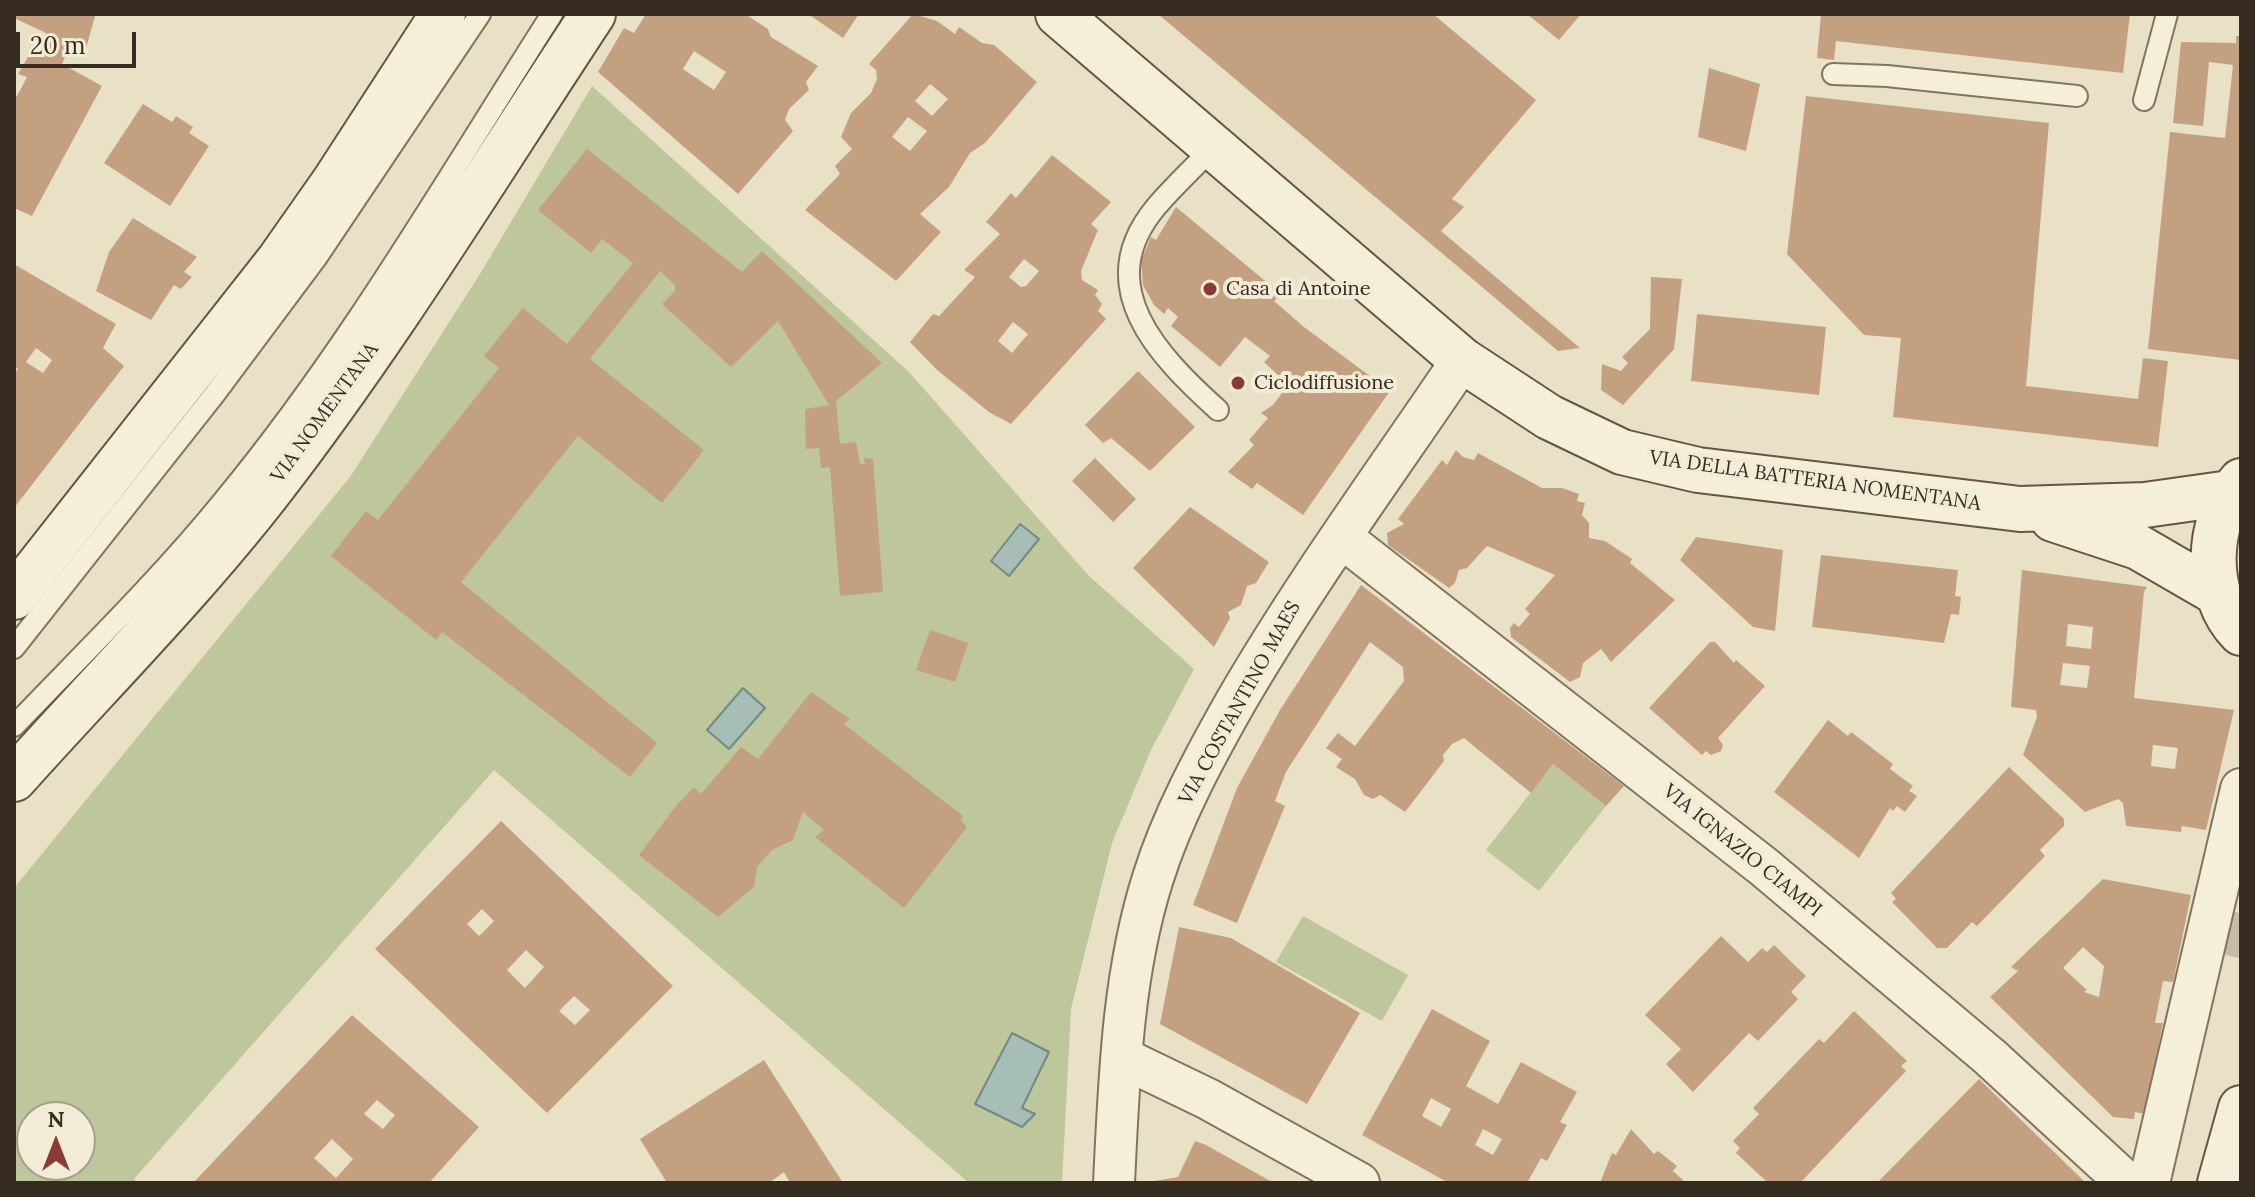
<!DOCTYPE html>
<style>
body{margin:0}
#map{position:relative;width:2255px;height:1197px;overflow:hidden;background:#e9e1c6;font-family:Lora,serif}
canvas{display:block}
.frame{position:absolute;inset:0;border:16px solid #352b20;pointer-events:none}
.north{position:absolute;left:16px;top:1101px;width:80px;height:80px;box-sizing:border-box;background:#f2ebd5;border:2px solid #a69e8d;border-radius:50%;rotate:0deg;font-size:22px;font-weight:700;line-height:32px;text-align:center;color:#352b20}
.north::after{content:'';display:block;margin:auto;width:28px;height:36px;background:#8b3a34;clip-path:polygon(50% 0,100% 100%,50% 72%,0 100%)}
.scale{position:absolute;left:16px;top:32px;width:120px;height:36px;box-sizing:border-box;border:4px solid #352b20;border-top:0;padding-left:10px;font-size:24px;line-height:28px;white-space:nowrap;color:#352b20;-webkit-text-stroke:6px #f2ebd5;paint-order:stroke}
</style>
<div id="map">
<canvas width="2255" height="1197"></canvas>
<div class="frame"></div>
<div class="north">N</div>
<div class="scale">20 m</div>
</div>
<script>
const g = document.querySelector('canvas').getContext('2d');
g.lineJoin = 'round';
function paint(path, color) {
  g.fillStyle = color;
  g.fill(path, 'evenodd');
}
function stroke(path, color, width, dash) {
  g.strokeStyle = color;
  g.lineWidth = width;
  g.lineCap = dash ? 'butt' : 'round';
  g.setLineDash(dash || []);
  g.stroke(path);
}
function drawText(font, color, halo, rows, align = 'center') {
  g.font = font + ' Lora,serif';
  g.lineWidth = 8;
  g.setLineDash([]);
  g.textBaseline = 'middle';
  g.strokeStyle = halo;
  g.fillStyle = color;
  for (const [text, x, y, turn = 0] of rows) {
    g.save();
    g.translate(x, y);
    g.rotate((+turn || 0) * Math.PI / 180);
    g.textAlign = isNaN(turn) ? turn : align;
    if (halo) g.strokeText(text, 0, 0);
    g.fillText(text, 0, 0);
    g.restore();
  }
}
paint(new Path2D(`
 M592 86 909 372 1089 576 1194 669 1151 750 1112 843 1071 1009 1062 1183H969L494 770 134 1179 137 1183H14V888L350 477 480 274ZM32 1117H80V1165H32Z
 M1553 764 1606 806 1539 891 1486 850Z
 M1303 916 1408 975 1382 1021 1276 962Z`), '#bec69b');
const water = new Path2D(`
 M1020 524 1039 539 1009 576 991 561Z
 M743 688 765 708 729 749 707 730Z
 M1012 1033 1049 1052 1022 1108 1035 1114 1022 1127 975 1104Z`);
paint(water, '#a7bdb8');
stroke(water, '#6f8b86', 2);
paint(new Path2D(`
 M14 14 95 16 85 52 71 43 62 64 102 86 32 216 14 208V95L17 96 27 77 18 74 32 50 38 52 46 33 14 18Z
 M646 14H745L768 29 771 37 818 66 806 82 809 90 789 109 785 120 793 131 738 194 598 72 624 28 634 33ZM694 51 726 72 714 90 683 69Z
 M808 14H859L843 38Z
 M913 14 937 21 955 34 959 27 982 43 994 45 1037 82 985 143 970 153 949 187 920 214 941 232 896 281 805 210 840 174 835 166 852 149 841 137 851 113 871 93 877 79 876 70 869 64ZM930 84 948 99 932 116 915 101ZM908 117 927 131 910 151 892 137Z
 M1158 14H1433L1536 100 1452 199 1464 207 1441 231 1580 348 1558 351Z
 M1527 14H1581L1559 40Z
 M1821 14H2130L2123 73 1836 41 1834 60 1817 58Z
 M2236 36H2241V360L2148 349 2170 132 2225 138 2233 65 2209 62 2203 126 2173 123 2181 42 2236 43Z
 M1709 68 1760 84 1746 151 1698 137Z
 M1806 96 2049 123 2026 386 2138 399 2143 358 2168 361 2158 447 1893 417 1901 338 1864 335 1787 254Z
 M143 104 172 122 176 116 193 127 189 133 209 146 170 206 104 163Z
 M587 149 742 272 762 251 882 363 836 401 840 444 856 442 860 464H865L864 458 873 459 883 592 840 596 830 467 821 468 819 448 806 449 805 409 829 405 778 321 731 367 662 304 675 291V285L660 271 590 359 704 450 662 503 578 436 461 582 657 743 630 777 442 632 436 640 331 556 366 511 378 520 499 368 484 356 523 308 567 344 633 263 602 239 591 253 538 210Z
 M1052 155 1111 202 1091 224 1098 230 1081 271 1082 280 1098 290 1095 295 1102 304 1098 311 1106 319 1011 424 989 412 937 370 910 342 933 314 939 316 975 277 964 270 1000 234 986 222 1011 193 1016 198ZM1024 259 1039 271 1026 286 1021 287 1009 277ZM1013 322 1028 334 1012 353 998 341Z
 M1176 207 1281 294 1274 301 1304 327 1390 391 1303 515 1257 483 1252 489 1228 472 1254 445 1249 440 1268 418 1261 413 1273 405 1288 385 1264 362 1270 356 1245 337 1220 367 1171 326 1178 317 1168 308 1164 314 1154 305 1143 285 1141 261 1151 237 1156 240Z
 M133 218 197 257 184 272 192 277 181 289 174 285 151 320 96 291 109 252Z
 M14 264 116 324 103 348 124 366 14 508V374L18 369 14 367ZM36 348 52 360 43 373 26 362Z
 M1651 277 1682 279 1674 349 1623 405 1601 390 1602 364 1621 371 1628 363 1622 357 1650 329Z
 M1697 314 1826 327 1819 395 1691 381Z
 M1138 371 1195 427 1150 471 1111 438 1103 443 1085 425Z
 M1456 450 1463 457 1474 460 1478 453 1542 488H1562L1579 494 1577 501 1585 503 1582 515 1589 523V538L1605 541 1632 559 1630 563 1675 600 1611 662 1601 649 1583 663 1580 677 1570 682 1511 637 1510 628 1514 623 1519 627 1530 614 1525 609 1555 575 1487 546 1467 568 1459 570 1455 583 1449 588 1388 545 1387 533 1404 524 1398 519 1442 460 1447 465Z
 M1095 458 1136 499 1113 522 1072 481Z
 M1190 507 1269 562 1256 583 1247 586 1241 605 1228 612 1230 618 1214 647 1133 568Z
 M1696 537 1783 550 1775 631 1753 627 1680 560Z
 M1821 555 1958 570 1955 596 1961 597 1959 615 1951 614 1944 643 1812 627Z
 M2022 570 2147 587 2144 592 2134 698 2234 710 2206 830 2182 826 2181 832 2126 826 2123 803 2118 799 2085 812 2023 755 2037 717 2036 710 2011 707ZM2068 624 2093 627 2091 649 2066 646ZM2063 663 2090 666 2087 688 2060 685ZM2153 745 2178 748 2175 769 2151 766Z
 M1361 585 1624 786 1606 806 1553 764 1531 793 1464 738 1452 744 1443 755 1444 761 1405 812 1380 795 1373 799 1364 795 1355 779 1336 767 1342 759 1326 748 1338 733 1355 746 1404 681 1403 667 1370 642 1286 772 1275 801 1285 806 1237 923 1193 905 1237 788 1280 710Z
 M930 630 968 643 955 682 916 670Z
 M1710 642H1715L1734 663 1736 660 1765 686 1718 738 1723 745 1721 751 1711 755 1706 751 1702 755 1649 708Z
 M811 692 850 719 844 724 963 816 961 820 967 827 904 908 815 837 824 830 803 812 793 840 772 850 757 867 754 887 718 917 639 855 676 806 694 787 701 794 741 747 758 759Z
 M1828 720 1848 736 1851 732 1893 764 1890 769 1913 786 1909 791 1917 796 1905 812 1897 806 1893 811 1890 808 1859 858 1774 792Z
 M2009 767 2064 819V826L2040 850 2045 856 1977 926 1972 922 1947 948H1937L1892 902 1896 899 1891 893Z
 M501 821 673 986 547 1113 375 949ZM482 909 494 921 479 936 467 924ZM526 950 544 967 525 988 507 970ZM574 996 590 1010 575 1025 559 1011Z
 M2103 879 2191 895 2173 982 2163 981 2155 1023H2163L2145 1114 2135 1112 2134 1119 2113 1117 1990 997 2018 971 2011 967ZM2083 947 2104 966 2099 997 2084 992 2087 990 2063 968Z
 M1179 927 1231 938 1360 1013 1307 1104 1160 1024Z
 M1721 936 1748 962 1762 948 1767 952 1774 945 1806 976 1791 992 1798 999 1758 1041 1749 1033 1693 1092 1666 1064 1681 1049 1645 1015Z
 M1432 1009 1490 1041 1466 1086 1498 1104 1521 1062 1577 1092 1560 1122 1567 1125 1547 1161 1541 1158 1527 1183H1449L1362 1135ZM1431 1098 1451 1109 1441 1127 1422 1116ZM1483 1129 1502 1139 1493 1155 1475 1145Z
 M1854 1011 1907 1061 1901 1066 1906 1071 1800 1183H1768L1736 1153 1740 1148 1733 1141 1759 1114 1753 1108 1819 1039 1824 1043Z
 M352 1015 479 1127 429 1183H193ZM377 1100 395 1115 383 1129 364 1114ZM332 1139 353 1159 336 1178 314 1158Z
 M764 1060 843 1183H790L784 1172 769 1183H667L640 1139Z
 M1979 1079 2086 1183H1877Z
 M1631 1129 1654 1154 1658 1151 1677 1166 1673 1171 1686 1183H1600L1612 1153 1616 1155Z
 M1195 1141 1206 1145 1274 1183H1143L1178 1177Z`), '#c3a180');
stroke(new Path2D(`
 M2222 954 2241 878`), '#c5bda5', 44, [44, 22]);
const lane = new Path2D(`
 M1833 74 1887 76 2077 96
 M2144 100 2167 14
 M1212 149C1193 168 1173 187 1156 207 1090 286 1158 356 1218 410
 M14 648 214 395 317 257 480 14
 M14 726C85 652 159 580 224 500 348 350 447 178 552 14`);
const street = new Path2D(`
 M1341 537 1764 867 1990 1057 2127 1183
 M1123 1058 1208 1099 1359 1183
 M1114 1183C1119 1082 1122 975 1153 878 1172 817 1204 758 1235 703 1304 584 1385 474 1462 360
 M2149 1183 2241 789`);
const secondary = new Path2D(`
 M1058 14 1462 360 1549 417 1622 452 1698 470 2020 509 2145 505 2230 493
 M2241 481C2206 520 2203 595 2241 633
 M2053 519 2138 547 2219 594
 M14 597 280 259 334 182 443 14
 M14 779C100 683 192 591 271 489 388 338 488 173 593 14
 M2220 1183 2241 1108`);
stroke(lane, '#83745e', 24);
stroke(street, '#83745e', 44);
stroke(secondary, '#655541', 48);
stroke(lane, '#f5eed8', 20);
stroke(street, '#f5eed8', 40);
stroke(secondary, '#f5eed8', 44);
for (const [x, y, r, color] of [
 [1210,289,8,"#8b3a34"],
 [1238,383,8,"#8b3a34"]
]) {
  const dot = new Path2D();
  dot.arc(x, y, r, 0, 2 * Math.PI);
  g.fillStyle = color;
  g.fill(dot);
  stroke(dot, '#f2ebd5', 3);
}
drawText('20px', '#352b20', '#f2ebd5', [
 ["Casa di Antoine",1226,289],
 ["Ciclodiffusione",1254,383]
], 'left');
drawText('20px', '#352b20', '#f2ebd5', [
 ["VIA NOMENTANA",325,413,-54],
 ["VIA DELLA BATTERIA NOMENTANA",1815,481,8],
 ["VIA COSTANTINO MAES",1240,703,-61],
 ["VIA IGNAZIO CIAMPI",1742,851,39]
]);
</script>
